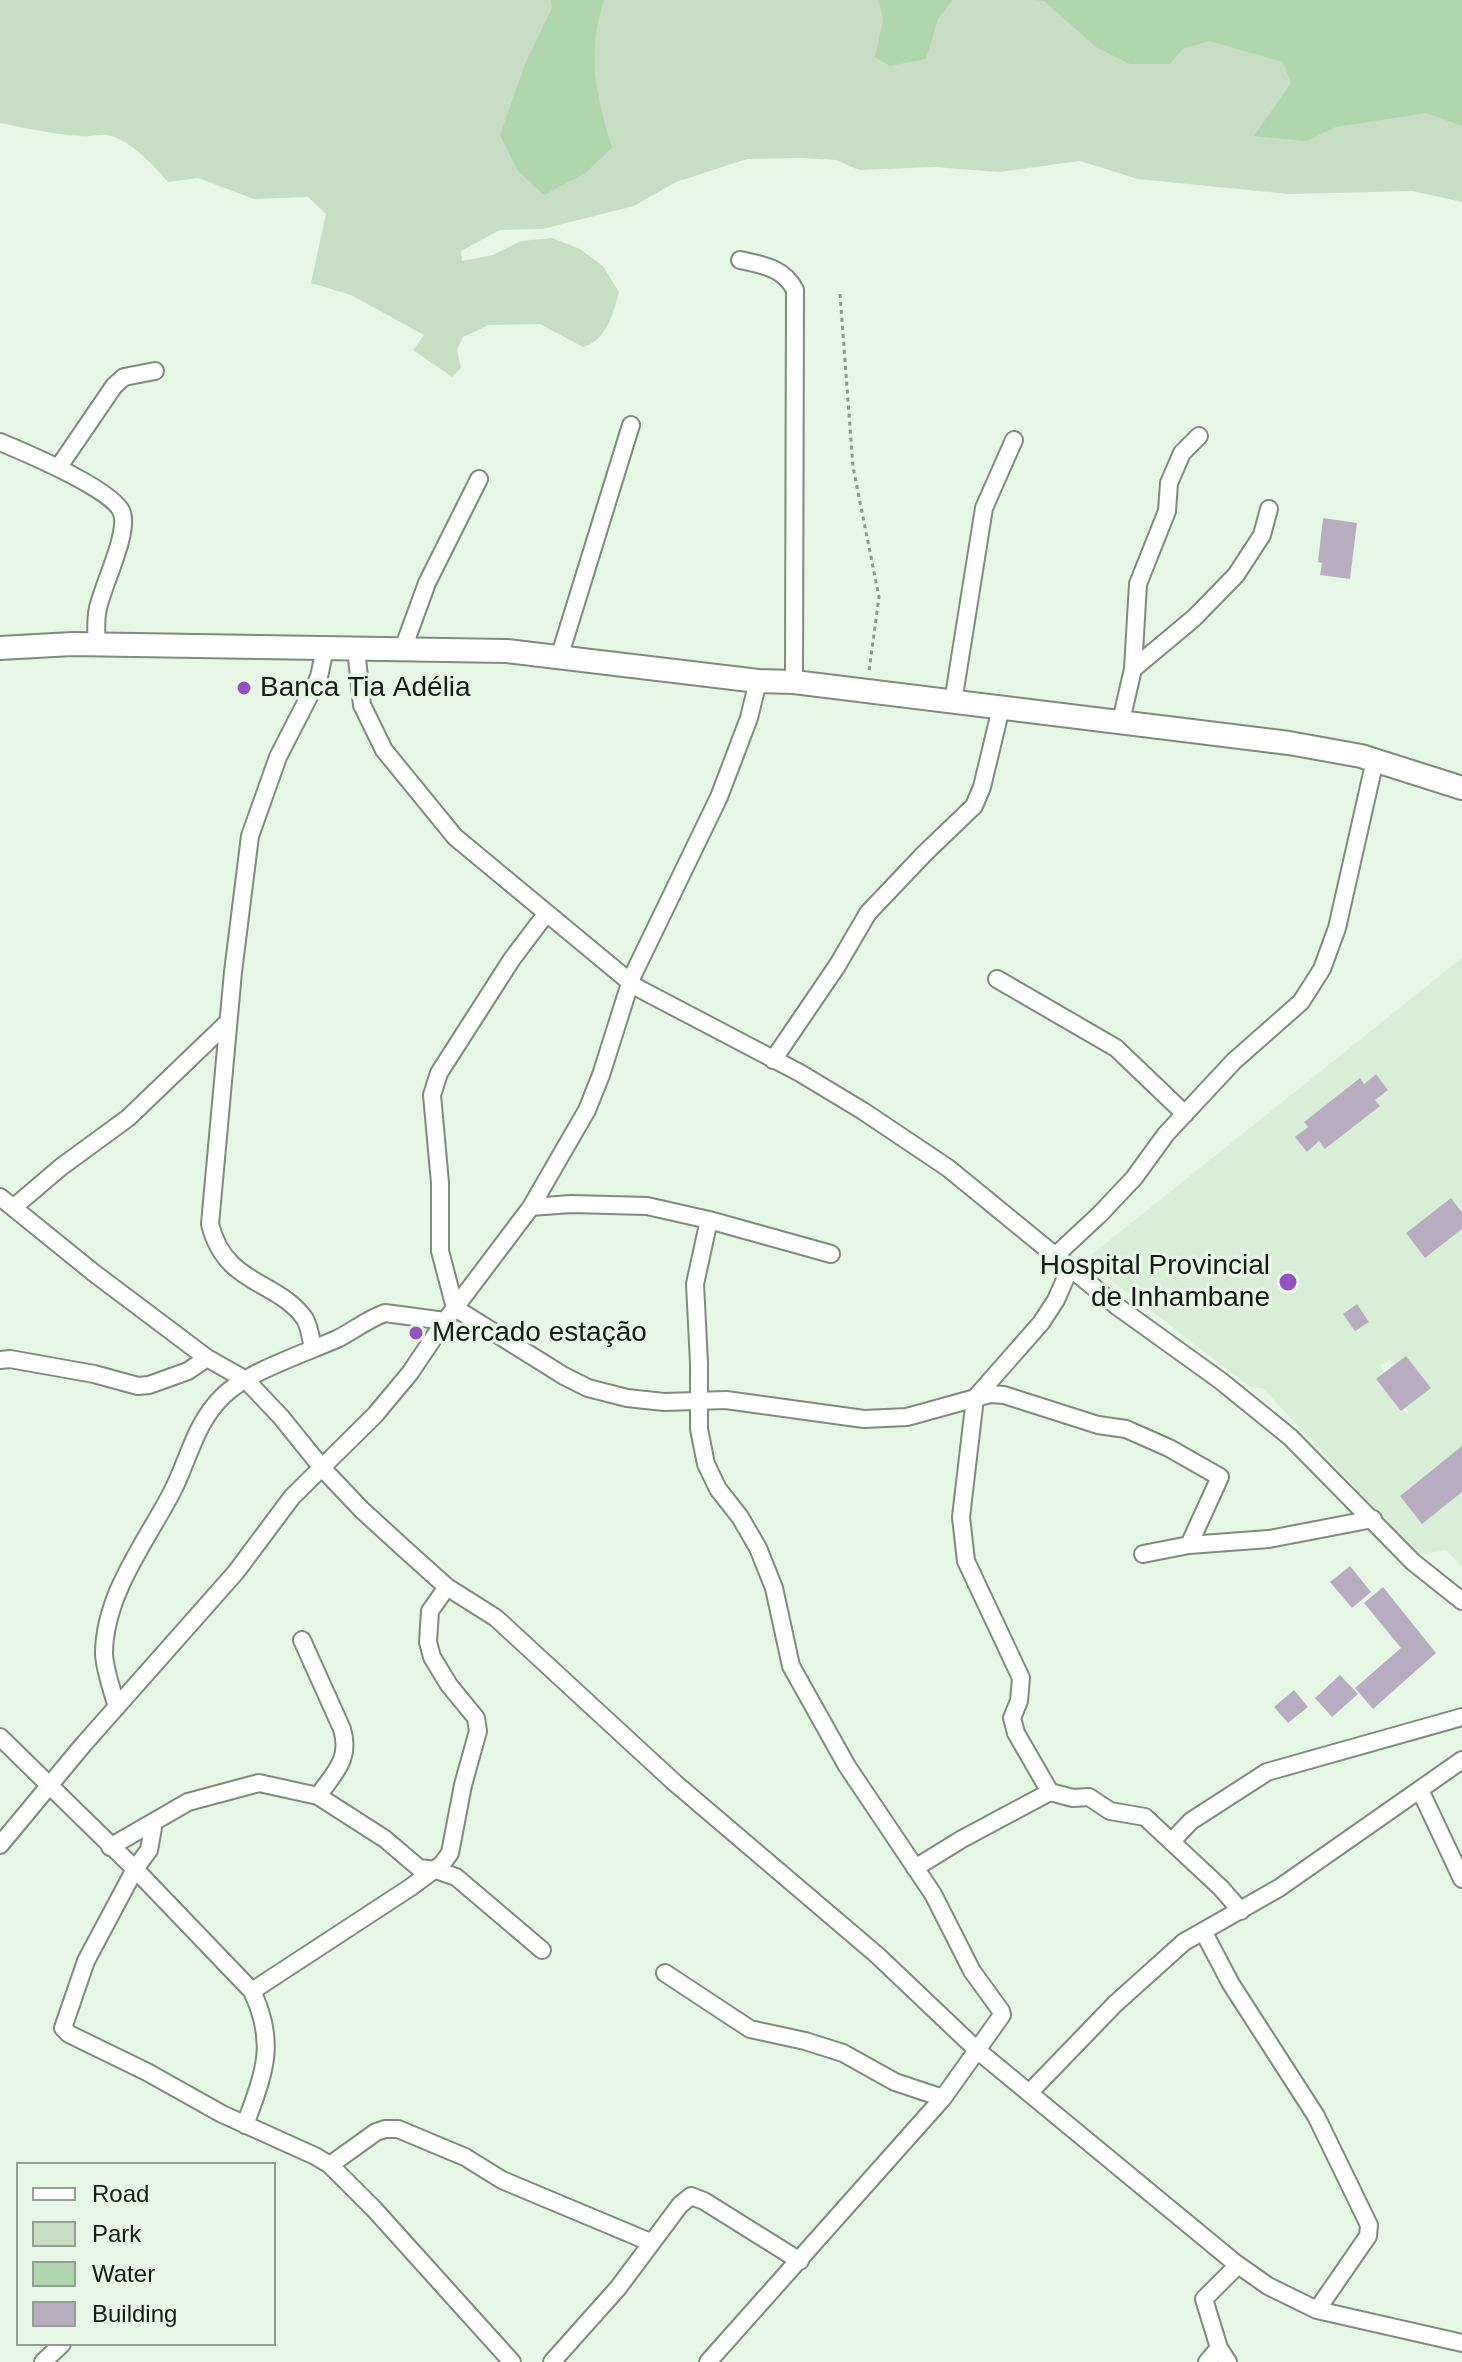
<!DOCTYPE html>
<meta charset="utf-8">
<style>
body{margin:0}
#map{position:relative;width:1462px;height:2362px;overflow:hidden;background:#e7f7e6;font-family:Arial,sans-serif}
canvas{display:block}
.legend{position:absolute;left:16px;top:2162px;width:260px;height:184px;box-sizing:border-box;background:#e7f7e6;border:2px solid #939f92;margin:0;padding:10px 14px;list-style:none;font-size:24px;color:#141a14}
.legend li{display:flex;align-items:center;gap:16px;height:40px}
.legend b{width:40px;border:2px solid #939f92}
</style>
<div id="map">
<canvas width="1462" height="2362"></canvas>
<ul class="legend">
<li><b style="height:10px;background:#fff"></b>Road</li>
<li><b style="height:22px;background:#c7dec5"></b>Park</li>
<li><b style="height:22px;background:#b0d6ad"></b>Water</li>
<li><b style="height:22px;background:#b8adc0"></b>Building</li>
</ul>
</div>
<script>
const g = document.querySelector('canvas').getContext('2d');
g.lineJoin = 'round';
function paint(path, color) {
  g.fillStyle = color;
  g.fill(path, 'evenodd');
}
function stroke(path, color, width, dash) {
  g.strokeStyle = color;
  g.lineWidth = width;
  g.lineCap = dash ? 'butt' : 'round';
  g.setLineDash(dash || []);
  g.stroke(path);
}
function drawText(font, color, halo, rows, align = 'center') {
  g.font = font + ' Arial,sans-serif';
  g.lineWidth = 7;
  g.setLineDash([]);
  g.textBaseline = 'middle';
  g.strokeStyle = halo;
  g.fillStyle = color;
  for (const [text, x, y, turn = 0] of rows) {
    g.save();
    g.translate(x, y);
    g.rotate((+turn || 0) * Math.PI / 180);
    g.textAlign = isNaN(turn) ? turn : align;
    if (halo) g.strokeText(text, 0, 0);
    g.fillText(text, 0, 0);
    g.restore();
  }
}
paint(new Path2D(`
 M1462 958V1209L1451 1198 1406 1233 1425 1258 1462 1229V1484L1443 1461 1400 1496 1422 1524 1462 1492V1567L1446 1550 1418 1555 1263 1388 1250 1387 1085 1260ZM1376 1074 1388 1090 1375 1100 1379 1106 1326 1149 1319 1141 1307 1151 1296 1137 1308 1127 1305 1122 1359 1078 1364 1083ZM1406 1356 1430 1387 1407 1406 1408 1415 1377 1379 1385 1373 1380 1366 1389 1359 1395 1365Z`), '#d8eed6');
paint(new Path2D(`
 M0 0H1462V202L1413 191 1289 194 1138 179 1080 161 999 172 935 167 859 170 836 160 802 158 747 159 676 182 634 206 543 229 500 230 461 251 462 261 493 255 521 241 552 238 580 249 603 266 619 292C613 314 607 340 583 347L540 324 489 325 463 337 457 350 461 368 452 377 413 350 424 335 351 295 311 283 326 214 308 197 254 199 198 178 168 182C153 165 131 140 107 135 100 134 90 137 82 136 54 135 27 128 0 123Z`), '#c7dec5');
paint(new Path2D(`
 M551 0H604C586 55 596 94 612 148L584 174 544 195 518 171 500 135 525 64 552 8Z
 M879 0H953L938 19 926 59 890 66 875 57 883 21Z
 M1035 0H1462V126L1426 113 1336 127 1306 141 1254 136 1291 83 1283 62 1209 41 1183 49 1170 64H1130L1096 47 1044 1Z`), '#b0d6ad');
paint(new Path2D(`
 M1323 518 1357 523 1350 579 1320 575 1322 563 1318 562Z
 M1376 1074 1388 1090 1375 1100 1380 1106 1325 1149 1319 1141 1307 1152 1295 1137 1308 1127 1304 1122 1360 1078 1364 1084Z
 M1451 1198 1462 1212V1229L1425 1258 1406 1233Z
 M1357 1304 1369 1322 1355 1331 1343 1314Z
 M1406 1356 1431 1388 1401 1411 1376 1379Z
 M1462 1446V1492L1422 1524 1400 1496Z
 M1350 1566 1371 1592 1352 1608 1330 1582Z
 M1383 1587 1436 1653 1373 1709 1355 1688 1401 1648 1364 1603Z
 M1340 1675 1358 1694 1332 1717 1315 1698Z
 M1294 1690 1308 1707 1288 1723 1274 1707Z`), '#b8adc0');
const minor = new Path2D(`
 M740 260C763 265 784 268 795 290L794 682
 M0 442C24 452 115 490 122 513 129 533 103 585 98 608 95 620 97 633 96 645
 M58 468 114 386 124 377 155 371
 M356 649 362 705 384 750 455 837 636 987 800 1073 863 1111 948 1168 1118 1307 1221 1381 1290 1437 1413 1562 1462 1601
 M403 649 427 583 479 479
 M559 658 631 425
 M1133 669 1138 584 1167 511 1169 483 1182 453 1199 436
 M953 702 984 508 1014 440
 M1121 721 1133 669 1194 618 1236 575 1262 535 1269 509
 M546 914 512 959 439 1073 432 1095 440 1183V1251L455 1308 564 1376 588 1388 627 1398 664 1402 726 1400 864 1419 907 1417 990 1394 1004 1395 1098 1425 1126 1429 1169 1448 1220 1477 1189 1545 1269 1539 1373 1519
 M997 979 1116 1048 1185 1114
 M773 1060 837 966 868 913 925 853 974 806 982 787 1001 708
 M0 1197 94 1273 207 1358 246 1380 281 1417 323 1469 362 1510 409 1553 447 1587 496 1618 675 1783 877 1955 977 2050 1234 2262 1268 2286 1317 2310 1462 2343
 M14 1207 61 1167 128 1118 228 1022
 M531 1207 571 1204 647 1206 709 1220 831 1254
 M1055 1256 1100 1214 1134 1178 1166 1134 1234 1061 1301 1002 1322 969 1337 928 1375 760
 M313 1349C311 1340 310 1328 305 1319 278 1280 225 1286 210 1224L233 972 250 836 278 757 319 677 325 648
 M0 1360 10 1359 94 1374 138 1386 149 1385 188 1371 207 1358
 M1143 1554 1189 1545
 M302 1640 342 1729C351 1759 335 1772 318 1796
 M117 1707C112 1690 105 1671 104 1654 104 1595 146 1542 172 1492 189 1459 195 1423 223 1396 247 1372 305 1353 337 1339 353 1331 368 1319 385 1313L445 1321
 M0 1737 135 1869 149 1850 154 1822
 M1420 1790 1462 1879
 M1050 1792 1016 1733 1012 1718 1019 1701 1021 1678 966 1561 961 1517 975 1398 1041 1323 1056 1300 1070 1268
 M1172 1841 1191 1821 1267 1772 1462 1717
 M0 1845 83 1745 236 1572 292 1497 375 1415 410 1373 445 1321 531 1207 587 1110 601 1075 632 977 719 797 749 718 758 681
 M110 1847 188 1802 259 1783 318 1796 385 1839 419 1868 436 1870 456 1877 542 1950
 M915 1868 962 1839 1050 1792 1073 1798 1089 1797 1110 1811 1145 1817 1221 1888 1241 1911
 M1203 1931 1231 1984 1316 2116 1369 2225 1368 2236 1317 2310
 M665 1973 750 2029 805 2041 843 2053 895 2082 943 2098
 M252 1991 411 1887 442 1864 450 1853 463 1785 478 1731 476 1718 449 1685 432 1657 428 1642 430 1611 447 1587
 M1030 2092 1115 2004 1184 1942 1279 1888 1462 1760
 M245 2125C264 2073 277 2044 252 1991L135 1869 86 1961 63 2028 69 2034 147 2072 222 2114 315 2156 330 2165 374 2209 512 2362
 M330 2165 376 2132 385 2129H398L465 2157 502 2180 650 2242
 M43 2362 62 2344
 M552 2362 618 2288 680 2205 691 2196 704 2201 800 2261
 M708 2362 943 2098 1002 2015 1001 2011 972 1971 933 1894 847 1766 791 1666 774 1588 758 1548 740 1517 718 1489 706 1464 699 1429V1363L695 1284 709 1220
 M1207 2362 1219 2348
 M1228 2362 1219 2348 1204 2299 1238 2265`);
const secondary = new Path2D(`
 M0 648 72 644 507 651 758 681 794 682 1289 743 1361 756 1462 788`);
stroke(minor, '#7d8c7c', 20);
stroke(secondary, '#7d8c7c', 26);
stroke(new Path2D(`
 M840 294 853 467 879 597 869 671`), '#8d998c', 3, [4, 4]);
stroke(minor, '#fff', 16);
stroke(secondary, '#fff', 22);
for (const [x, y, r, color] of [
 [244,688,8,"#9750c4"],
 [1288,1282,10,"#9750c4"],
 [416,1333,8,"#9750c4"]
]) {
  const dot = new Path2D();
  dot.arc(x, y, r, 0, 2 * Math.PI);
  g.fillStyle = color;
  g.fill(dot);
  stroke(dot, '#e7f7e6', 3);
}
drawText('28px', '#141a14', '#e7f7e6', [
 ["Banca Tia Adélia",260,688],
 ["Hospital Provincial",1270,1266,"right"],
 ["de Inhambane",1270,1298,"right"],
 ["Mercado estação",432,1333]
], 'left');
</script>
